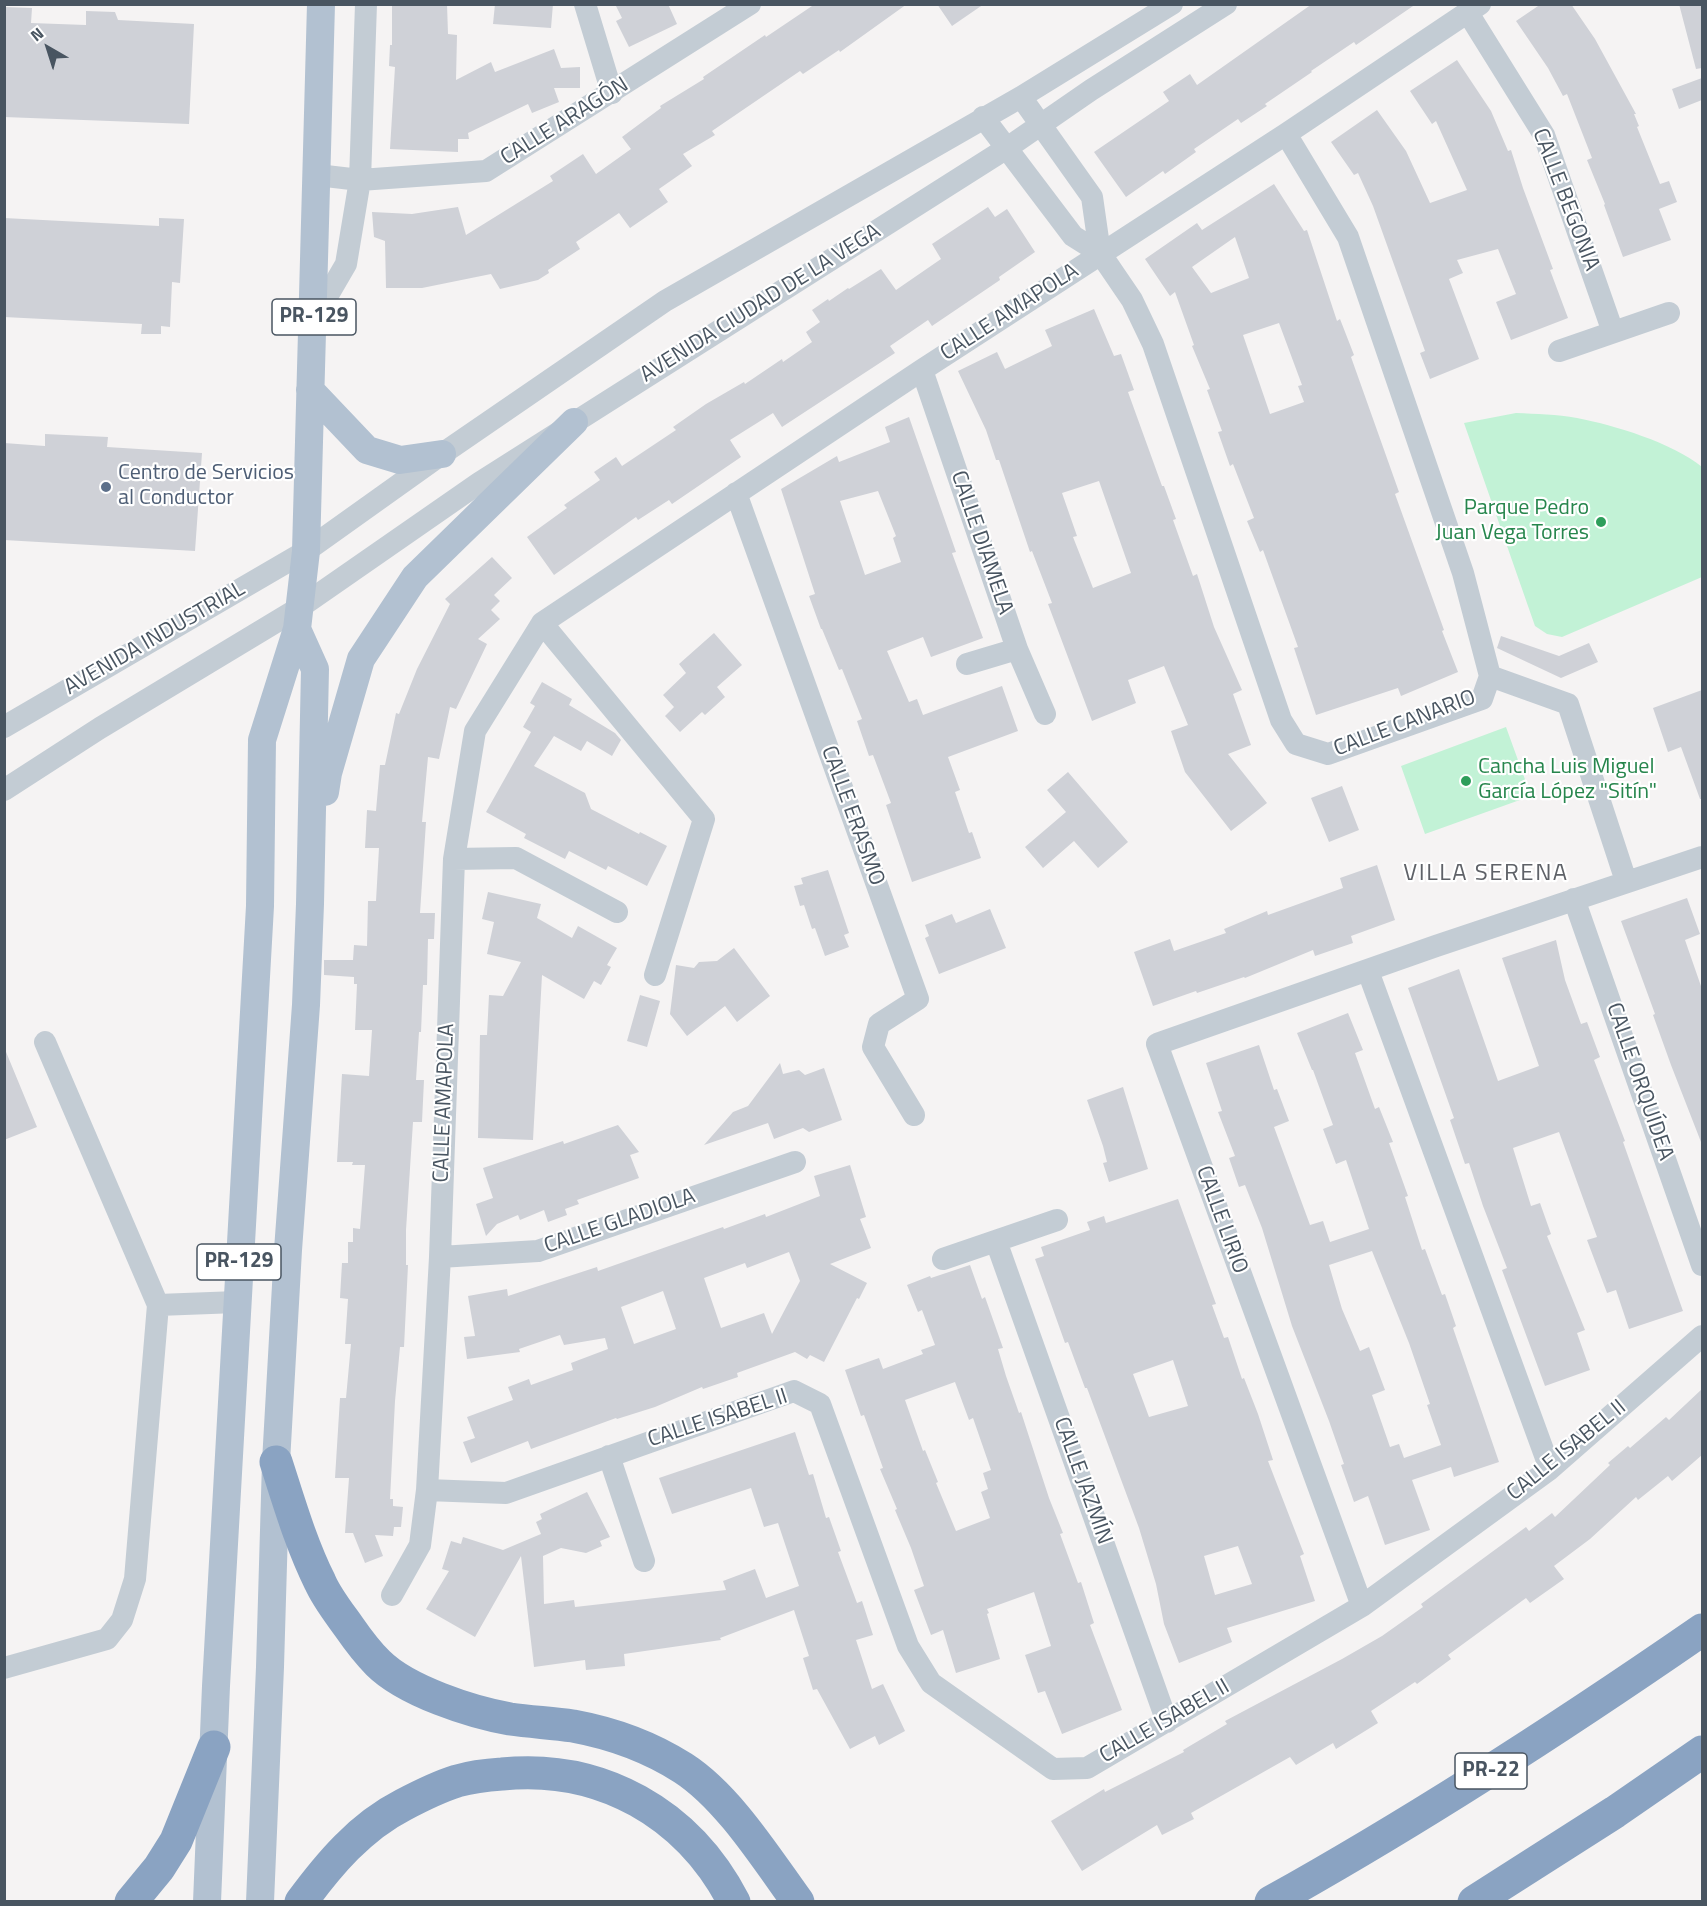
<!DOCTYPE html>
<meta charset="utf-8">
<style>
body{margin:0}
#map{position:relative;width:1707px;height:1906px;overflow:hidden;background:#f5f3f3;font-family:"Titillium Web",sans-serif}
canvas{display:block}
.frame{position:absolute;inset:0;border:6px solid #495561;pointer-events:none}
.north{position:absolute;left:18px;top:18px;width:60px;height:60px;-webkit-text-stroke:4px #fff;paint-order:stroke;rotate:321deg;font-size:16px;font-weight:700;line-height:24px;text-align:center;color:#495561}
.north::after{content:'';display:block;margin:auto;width:21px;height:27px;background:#495561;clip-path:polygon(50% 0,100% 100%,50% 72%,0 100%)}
</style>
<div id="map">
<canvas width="1707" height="1906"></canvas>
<div class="frame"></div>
<div class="north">N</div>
</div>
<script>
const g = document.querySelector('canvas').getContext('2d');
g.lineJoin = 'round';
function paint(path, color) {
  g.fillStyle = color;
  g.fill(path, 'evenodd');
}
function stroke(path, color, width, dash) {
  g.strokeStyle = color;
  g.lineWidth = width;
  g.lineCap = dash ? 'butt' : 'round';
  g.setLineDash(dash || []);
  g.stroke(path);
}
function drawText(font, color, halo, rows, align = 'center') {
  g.font = font + ' "Titillium Web",sans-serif';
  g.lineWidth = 4.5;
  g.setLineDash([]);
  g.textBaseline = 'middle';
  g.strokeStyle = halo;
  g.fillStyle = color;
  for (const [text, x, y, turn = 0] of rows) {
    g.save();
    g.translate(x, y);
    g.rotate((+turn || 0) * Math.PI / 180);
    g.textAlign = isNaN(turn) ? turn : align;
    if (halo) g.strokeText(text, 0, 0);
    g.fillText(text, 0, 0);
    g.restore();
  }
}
paint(new Path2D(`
 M1516 413C1536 414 1557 414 1577 418 1614 425 1673 443 1702 467V577L1562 637 1547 634 1535 626 1464 423Z
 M1506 727 1531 796 1425 834 1401 766Z`), '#c2f2d6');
paint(new Path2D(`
 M392 4H447L448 34 457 35 456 80 491 62 495 72 554 49 561 68 580 67V88H554L559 102 532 113 528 104 468 133 469 139H458V152L390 149 395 67 389 66 390 45H392Z
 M495 4H553L551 28 493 24Z
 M615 4H668L677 24 629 47 616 21 622 18Z
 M815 4H907L840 52 839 50 803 74 800 71 712 131 715 135 683 154 692 166 659 189 668 202 630 228 619 213 576 242 580 249 548 270 549 273 538 280 500 289 491 274 422 288H386L385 241 374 237 372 212 412 214 458 207 466 235 553 181 550 176 583 154 596 174 631 149 622 137 661 108 660 106 704 79 703 77 765 35 766 37Z
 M937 4H984L952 26Z
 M1312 4H1416L1356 45 1354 42 1311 71 1312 72 1265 104 1267 106 1241 123 1238 119 1194 149 1196 152 1165 174 1163 171 1126 197 1094 152 1169 101 1163 92 1190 74 1197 85Z
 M1541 4H1571L1595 39 1636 114H1634L1639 126 1637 127 1660 184 1669 181 1677 202 1659 209 1671 240 1623 257 1604 205 1605 204 1587 160 1592 158 1567 94 1563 96 1548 68 1516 21Z
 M1679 4H1702V68L1696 69Z
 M4 7 32 8 31 23 86 25V11L115 12 118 20 194 24 189 124 4 117Z
 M1457 60 1491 111 1508 151 1511 150 1523 188 1553 269 1550 270 1568 318 1511 340 1496 302 1516 294 1498 249 1457 260 1463 273 1449 279 1479 359 1430 379 1420 353 1425 351 1373 206 1358 173 1354 175 1331 142 1377 110 1406 151 1430 203 1467 190 1436 121 1432 124 1410 91Z
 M1702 78V100L1679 109 1672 89Z
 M1274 184 1304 231 1307 230 1337 321 1340 319 1354 355 1351 357 1399 492 1395 494 1444 630 1442 631 1458 672 1401 696 1398 688 1316 715 1294 648 1298 647 1263 550 1260 552 1247 521 1254 518 1233 464 1230 466 1218 432 1222 431 1207 390 1210 389 1192 346 1194 345 1175 292 1170 296 1145 259 1197 223 1202 230ZM1235 237 1249 278 1211 293 1192 267ZM1279 323 1302 385 1298 386 1304 402 1270 414 1243 335Z
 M988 207 995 217 1007 209 1035 252 999 277 1000 280 932 326 928 320 890 346 895 353 782 427 773 413 730 440 741 457 672 504 669 500 638 520 636 517 554 575 527 537 567 508 564 505 600 480 594 472 616 457 622 466 676 430 673 427 706 404 744 382 745 384 782 359 783 362 812 342 806 332 820 322 812 310 828 299 829 301 848 288 849 289 881 269 896 290 941 259 932 244Z
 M4 218 159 226V218L184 219 180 283 172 282 170 327 161 326V334H141L142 324 4 317Z
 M1094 309 1114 356 1121 354 1134 390 1128 392 1162 486H1164L1176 519 1173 520 1193 576 1197 574 1214 627 1242 690 1233 694 1251 745 1228 754 1267 803 1231 831 1185 772 1171 731 1188 725 1164 666 1128 680 1136 703 1092 721 1048 604 1052 603 1032 551 1030 552 999 460H996L986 430 958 371 997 352 1005 369 1052 346 1045 330ZM1099 481 1131 573 1093 588 1073 537 1077 536 1062 493Z
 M909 417 956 552 952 553 983 638 931 657 923 637 887 651 909 702 917 699 923 715 1002 686 1018 731 948 757 960 790 955 792 969 833 972 832 981 858 912 882 886 805 891 803 873 755 869 756 857 721 862 719 842 669 839 670 822 629H821L809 596 815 594 781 489 837 456 839 462 890 442 885 427ZM878 491 896 536 893 538 901 562 865 575 840 501Z
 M45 434 108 437 107 447 202 453 195 551 4 540V443L45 446Z
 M492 557 512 578 494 595 500 601 491 610 500 619 478 639 487 644 456 709 450 707 439 759 428 757 422 822H426L420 913H435L434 939H428L427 985H423L421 1032H419L416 1080H424L422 1122H413L406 1230V1265H408L404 1347H400L395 1401 390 1499H393V1506L403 1507 401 1527H394L393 1536 375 1535 383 1556 365 1563 353 1533H345L349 1478H335L340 1398H346L351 1344H345L348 1299 340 1298 342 1263H348V1242H353V1228L360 1229 365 1165H352L353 1162H337L342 1074 369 1076 372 1030H355L357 984H354V977L324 975V960H353L354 945 367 946 368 901H376L379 848H365L367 810 376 811 380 765H385L396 713 399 714 417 669 450 604 445 599Z
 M714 633 742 665 717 687 725 697 705 715 702 712 680 732 665 716 674 707 663 695 686 673 679 664Z
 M1501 636 1559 656 1589 643 1598 662 1561 678 1497 648Z
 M542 682 572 699 569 705 615 733 621 740 612 756 587 741 581 751 554 736 534 766 585 793 591 809 639 834 640 832 667 846 647 886 608 866 606 870 569 851 565 859 524 838 526 834 486 812 531 732 523 727 535 706 530 703Z
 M1702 690V799H1700L1681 747 1668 752 1653 708Z
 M1068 772 1128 842 1098 868 1074 841 1043 868 1025 847 1066 812 1047 790Z
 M1342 786 1359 830 1329 842 1311 798Z
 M1377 865 1395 920 1351 936 1353 943 1315 956 1313 950 1245 978 1244 977 1197 993 1196 991 1153 1006 1134 952 1170 939 1174 951 1226 933 1224 929 1267 911 1268 915 1343 888 1340 878Z
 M828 870 849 933 844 935 849 947 825 956 815 928 812 929 804 905 800 906 794 886 803 884 801 878Z
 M488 892 541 904 537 918 572 938 578 926 617 948 607 965 611 967 601 985 594 981 584 999 542 975 533 1140 478 1138 480 1035H487L489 995 503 996 521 962 487 954 494 922 482 919Z
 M1687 898 1700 934 1685 940 1702 989 1701 1142 1671 1065 1653 1015 1655 1014 1621 921Z
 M990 909 1006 948 939 974 925 938 929 936 925 925 952 914 956 923Z
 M1556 940 1565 980 1581 1024 1587 1022 1600 1057 1594 1060 1625 1141 1623 1142 1683 1311 1629 1329 1616 1290 1607 1293 1587 1240 1597 1237 1559 1132 1513 1148 1531 1206 1540 1203 1551 1234 1547 1236 1585 1330 1577 1333 1590 1370 1545 1386 1502 1270 1507 1268 1483 1206 1469 1163 1465 1164 1450 1120 1454 1118 1408 988 1459 969 1498 1081 1539 1066 1502 958Z
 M734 948 770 996 737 1022 725 1006 687 1036 670 1014 676 965 694 968 699 962 717 961Z
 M640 995 660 1001 647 1047 627 1041Z
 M1348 1013 1363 1050 1355 1053 1375 1109 1379 1107 1393 1142 1389 1143 1408 1196 1405 1197 1422 1250 1425 1249 1442 1295 1445 1294 1456 1326 1453 1328 1499 1462 1454 1477 1451 1467 1412 1480 1430 1530 1385 1545 1368 1496 1354 1502 1341 1465 1344 1464 1329 1421 1292 1326 1262 1228 1245 1185 1239 1187 1229 1158 1235 1156 1218 1112 1222 1111 1206 1063 1259 1045 1274 1090 1277 1089 1289 1121 1274 1127 1310 1225 1323 1221 1330 1242 1369 1229 1346 1160 1336 1164 1323 1129 1333 1125 1313 1070H1312L1297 1033ZM1372 1251 1409 1343 1430 1404 1427 1405 1441 1445 1404 1458 1399 1444 1390 1447 1372 1395 1385 1390 1369 1347 1360 1351 1342 1309 1329 1265Z
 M4 1047 37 1127 4 1140Z
 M780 1063 783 1074 799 1070 805 1075 824 1068 842 1120 809 1132 803 1128 774 1139 768 1123 704 1145 733 1112 748 1106Z
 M1123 1087 1148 1169 1109 1182 1103 1163 1107 1162 1103 1146 1087 1100Z
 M618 1125 639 1152 630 1155 639 1178 577 1200 579 1204 565 1209 567 1215 548 1222 544 1210 520 1220 518 1215 497 1224 486 1236 476 1204 493 1198 483 1168 563 1141 564 1144Z
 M850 1165 866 1217 860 1219 871 1248 830 1264 867 1283 859 1299 857 1298 824 1362 810 1355 807 1359 795 1352 737 1373 738 1377 703 1389 702 1387 655 1407 617 1419 616 1418 531 1449 528 1441 471 1463 463 1442 475 1438 467 1417 513 1400 508 1387 529 1379 531 1385 573 1370 571 1363 608 1349 605 1338 564 1345 560 1335 519 1349 520 1352 467 1359 464 1337 475 1336 468 1296 507 1289 508 1296 597 1267 598 1271 723 1227 724 1229 765 1214 766 1217 820 1196 814 1176ZM789 1252 800 1281 772 1334 764 1313 721 1328 704 1278 745 1263 747 1268ZM663 1291 676 1329 634 1344 621 1307Z
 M1178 1199 1216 1304 1212 1305 1224 1338 1228 1337 1242 1379 1244 1378 1258 1414 1273 1460 1268 1461 1304 1554 1300 1556 1315 1601 1227 1628 1232 1642 1179 1663 1164 1624 1156 1584 1139 1528 1087 1388H1085L1068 1342 1065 1343 1035 1259 1044 1256 1041 1247 1090 1230 1087 1222 1104 1216 1106 1223ZM1173 1360 1188 1406 1149 1417 1133 1374ZM1238 1546 1252 1584 1215 1595 1204 1556Z
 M970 1265 982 1299 985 1297 1003 1348 998 1349 1006 1376 1019 1413 1021 1412 1049 1498 1063 1533 1060 1534 1078 1583 1081 1582 1094 1623 1090 1625 1122 1710 1062 1734 1045 1691 1038 1693 1025 1655 1051 1646 1034 1592 987 1609 989 1613 987 1614 1000 1659 956 1673 943 1630 931 1635 914 1590 924 1586 911 1548 895 1510 897 1509 880 1469 883 1468 864 1415 861 1416 845 1370 879 1358 883 1369 923 1354 921 1350 935 1345 922 1310 918 1312 907 1285 930 1276 931 1278ZM955 1382 969 1420 973 1418 991 1470 983 1473 988 1489 981 1492 990 1518 956 1531 936 1483 938 1482 925 1450 923 1451 905 1400Z
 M1702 1389V1455L1672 1481 1668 1476 1638 1500 1636 1497 1590 1539 1554 1566 1564 1579 1530 1603 1526 1598 1448 1655 1451 1659 1417 1684 1415 1682 1371 1711 1378 1723 1336 1749 1333 1743 1296 1765 1290 1757 1191 1813 1194 1819 1162 1835 1157 1825 1082 1871 1051 1821 1104 1789 1105 1792 1184 1752 1183 1750 1227 1724 1225 1721 1342 1659 1382 1636 1423 1607 1421 1604 1526 1527 1529 1531 1552 1513 1555 1517 1610 1465 1608 1463 1628 1446 1630 1448 1666 1417 1669 1420Z
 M795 1432 809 1475 813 1474 826 1518 829 1517 841 1551 838 1552 857 1603 862 1601 873 1635 856 1640 872 1689 883 1684 905 1731 879 1745 875 1736 850 1749 817 1689 813 1690 803 1658 809 1656 794 1610 720 1638 721 1640 624 1654 625 1666 586 1670 585 1660 534 1667 521 1556 475 1637 426 1609 449 1571 442 1569 451 1541 461 1544 463 1537 503 1550 541 1534 536 1522 542 1519 540 1514 587 1492 610 1537 600 1541 602 1546 586 1553 561 1548 543 1556 544 1604 574 1600 575 1607 726 1590 723 1581 755 1569 766 1598 799 1586 778 1523 764 1527 751 1488 672 1514 659 1478Z`), '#cfd1d7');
stroke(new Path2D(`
 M585 4 612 93
 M1468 13 1544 135 1613 332
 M1021 97 1092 197 1100 253
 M983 117 1073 236 1100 253 1132 300 1153 344 1281 720 1296 744 1328 754 1482 699 1490 676 1463 573 1348 237 1286 134
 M317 175 360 180 486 171 750 4
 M314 319 346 264 360 180 366 4
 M1559 351 1669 313
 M922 370 1017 649 1045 714
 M736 493 918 999 879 1024 873 1047 914 1115
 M542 623 704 819 655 975
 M967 664 1017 649
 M1490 676 1568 704 1626 881
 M4 727 306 551 442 454 665 301 1021 97 1172 4
 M4 790 100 728 299 608 479 483 1007 148 1091 90 1226 4
 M454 859 516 858 617 912
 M1574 899 1702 1265
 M1368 971 1550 1469
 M996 1241 1167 1722
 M440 1257 538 1251 795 1162
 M943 1259 1057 1220
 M158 1305 237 1302
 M609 1456 644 1561
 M427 1490 506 1493 794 1391 820 1404 908 1646 931 1683 1053 1769 1087 1768 1362 1606 1550 1469 1702 1336
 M392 1595 420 1545 427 1490 440 1257 454 859 475 731 542 623 922 370 1286 134 1480 4
 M1362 1606 1157 1044 1436 946 1702 857
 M4 1668 107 1639 122 1620 135 1579 158 1305 45 1042`), '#c3ccd4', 22);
stroke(new Path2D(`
 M310 390 367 450 400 460 442 454
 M325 792 328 773 361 659 415 577 574 422
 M207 1902 216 1686 260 906 262 740 297 629 306 551 321 4
 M260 1902 270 1667 276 1462 288 1250 306 1005 310 904 315 669 297 629`), '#b2c1d1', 28);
stroke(new Path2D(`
 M276 1462C289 1502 301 1544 320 1582 327 1598 339 1613 349 1627 358 1640 367 1652 378 1663 406 1691 471 1712 510 1719 531 1722 552 1723 573 1726 611 1733 650 1747 683 1768 728 1797 766 1858 798 1902
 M131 1902 159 1868 176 1841 214 1747
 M301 1902C329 1864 360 1827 403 1805 420 1796 438 1787 457 1781 471 1777 487 1775 502 1774 601 1764 688 1813 734 1902
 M1271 1902C1420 1819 1563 1726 1702 1630
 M1474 1902 1615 1812 1702 1752`), '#8aa3c2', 33);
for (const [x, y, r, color] of [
 [106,487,6,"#5c6f8a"],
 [1601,522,6,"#2e9e5b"],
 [1466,781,6,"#2e9e5b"]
]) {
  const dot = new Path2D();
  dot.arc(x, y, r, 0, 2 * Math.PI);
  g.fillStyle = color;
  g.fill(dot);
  stroke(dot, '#fff', 2);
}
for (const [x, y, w] of [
 [314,317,84],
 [239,1262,84],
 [1491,1771,72]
]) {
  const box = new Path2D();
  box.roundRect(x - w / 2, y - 18, w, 36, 4.5);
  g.fillStyle = '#fff';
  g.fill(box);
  stroke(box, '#495561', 1.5);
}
drawText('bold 21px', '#495561', null, [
 ["PR-129",314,317],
 ["PR-129",239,1262],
 ["PR-22",1491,1771]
]);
drawText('22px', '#495561', '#fff', [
 ["CALLE ARAGÓN",565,122,-32],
 ["CALLE BEGONIA",1565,200,69],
 ["AVENIDA CIUDAD DE LA VEGA",761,304,-32],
 ["CALLE AMAPOLA",1010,313,-33],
 ["CALLE DIAMELA",981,543,71],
 ["AVENIDA INDUSTRIAL",155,639,-30],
 ["CALLE CANARIO",1405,724,-21],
 ["CALLE ERASMO",852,816,70],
 ["CALLE ORQUÍDEA",1639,1082,71],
 ["CALLE AMAPOLA",445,1103,-88],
 ["CALLE LIRIO",1221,1220,70],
 ["CALLE GLADIOLA",620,1222,-19],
 ["CALLE ISABEL II",718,1419,-18],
 ["CALLE ISABEL II",1567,1451,-39],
 ["CALLE JAZMÍN",1082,1481,70],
 ["CALLE ISABEL II",1165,1722,-30]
]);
drawText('22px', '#4e5e75', '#fff', [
 ["Centro de Servicios",118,474],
 ["al Conductor",118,499]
], 'left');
drawText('22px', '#27864d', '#fff', [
 ["Parque Pedro",1589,509],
 ["Juan Vega Torres",1589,534],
 ["Cancha Luis Miguel",1478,768,"left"],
 ["García López \"Sitín\"",1478,793,"left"]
], 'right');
g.letterSpacing = '1.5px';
drawText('24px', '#5f6268', '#fff', [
 ["VILLA SERENA",1486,874]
]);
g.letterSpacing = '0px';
</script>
